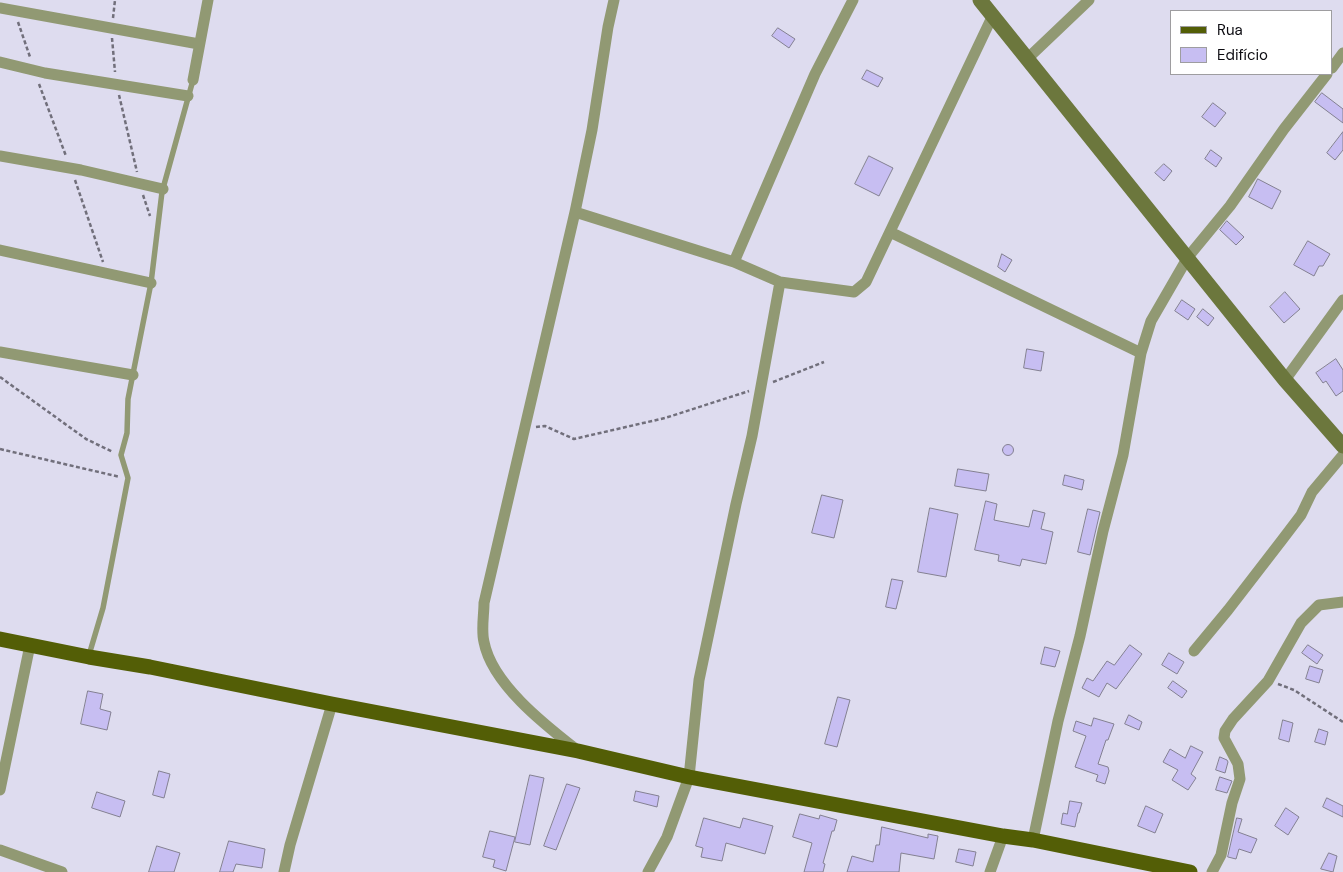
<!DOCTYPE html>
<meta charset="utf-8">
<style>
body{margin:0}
#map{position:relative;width:1343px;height:872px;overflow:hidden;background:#dedcef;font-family:"DM Sans",sans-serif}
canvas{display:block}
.legend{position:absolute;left:1170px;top:10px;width:162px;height:65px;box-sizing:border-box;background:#fff;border:1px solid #9e9da0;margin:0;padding:6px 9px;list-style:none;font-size:15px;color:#0c0b11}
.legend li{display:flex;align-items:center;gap:10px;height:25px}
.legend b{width:25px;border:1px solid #9e9da0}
</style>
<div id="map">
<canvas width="1343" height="872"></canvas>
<ul class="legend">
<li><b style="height:6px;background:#535e06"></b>Rua</li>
<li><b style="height:14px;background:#c7bef2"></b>Edifício</li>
</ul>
</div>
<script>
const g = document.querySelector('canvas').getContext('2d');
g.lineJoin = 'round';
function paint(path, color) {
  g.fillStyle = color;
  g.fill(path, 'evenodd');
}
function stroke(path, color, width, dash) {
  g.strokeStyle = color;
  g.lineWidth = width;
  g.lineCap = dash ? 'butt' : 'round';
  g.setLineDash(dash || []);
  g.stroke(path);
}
const building = new Path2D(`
 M778 28 795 39 789 48 772 36Z
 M867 70 883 78 878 87 862 79Z
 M1322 93 1343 109V123L1315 102Z
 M1213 103 1226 113 1215 127 1202 117Z
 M1343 132V150L1335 160 1327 153Z
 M1211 150 1222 158 1216 167 1205 159Z
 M869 156 893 168 879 196 855 184Z
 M1164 164 1172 171 1164 181 1155 173Z
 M1258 179 1281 191 1272 209 1249 197Z
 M1227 221 1244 237 1236 245 1220 230Z
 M1308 241 1330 254 1323 266H1319L1314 276 1294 265Z
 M1002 254 1012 260 1005 272 998 267Z
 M1285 292 1300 309 1284 323 1270 307Z
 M1182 300 1195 309 1188 320 1175 311Z
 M1203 309 1214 318 1208 326 1197 317Z
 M1027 349 1044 352 1041 371 1024 368Z
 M1336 359 1343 370V391L1336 396 1326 381 1323 383 1316 373Z
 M1002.5 450a5.5 5.5 0 1 1 11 0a5.5 5.5 0 1 1-11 0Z
 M958 469 989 474 986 491 955 486Z
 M1065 475 1084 480 1082 490 1063 485Z
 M822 495 843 500 834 538 812 533Z
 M986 501 997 504 994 520 1029 527 1033 510 1045 513 1041 529 1053 532 1046 564 1022 559 1020 566 998 561 999 555 975 550Z
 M930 508 958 514 946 577 918 572Z
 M1088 509 1100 512 1090 555 1078 552Z
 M892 579 903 581 896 609 886 607Z
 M1130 645 1142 654 1116 689 1107 683 1099 697 1082 688 1087 678 1093 681 1107 661 1114 665Z
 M1308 645 1323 655 1317 664 1302 653Z
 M1045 647 1060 651 1055 667 1041 664Z
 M1169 653 1184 662 1177 674 1162 665Z
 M1310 666 1323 670 1319 683 1306 679Z
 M1173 681 1187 691 1182 698 1168 688Z
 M88 691 103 694 100 709 111 712 107 730 81 724Z
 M838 697 850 700 837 747 825 744Z
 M1129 715 1142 722 1139 730 1125 724Z
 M1094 718 1114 724 1108 740H1106L1098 764 1108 767 1109 771 1105 784 1096 781 1098 775 1075 767 1086 736 1073 731 1076 721 1091 726Z
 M1283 720 1293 723 1289 742 1279 739Z
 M1319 729 1328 732 1325 745 1315 742Z
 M1191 746 1203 752 1191 774 1196 778 1188 790 1172 780 1178 770 1163 762 1170 749 1185 758Z
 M1220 757 1227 760 1228 762 1225 773 1216 770Z
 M159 771 170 774 164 798 153 795Z
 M530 775 544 778 530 845 515 842Z
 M1220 777 1232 781 1227 793 1216 790Z
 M567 784 580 788 556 850 544 846Z
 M636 791 659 796 657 807 634 801Z
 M97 792 125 801 120 817 92 808Z
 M1327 798 1343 806V817L1323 807Z
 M1070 801 1082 803 1079 813H1078L1075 827 1061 824 1063 813 1067 814Z
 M1146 806 1163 814 1155 833 1138 826Z
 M1286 808 1299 817 1288 835 1275 826Z
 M800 814 819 819 820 815 837 820 834 831H832L823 863 825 864 823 872H804L812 843 793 837Z
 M704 818 740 828 743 818 773 826 765 854 726 843 722 861 701 857 703 848 696 846Z
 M1237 818 1242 819 1238 832 1257 839 1251 853 1239 849 1236 859 1228 857Z
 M882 827 928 838V834L938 836 934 859 901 853 899 872H847L852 856 873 862 876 845H879Z
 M490 831 515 837 506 871 493 867 495 860 483 857Z
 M229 841 265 849 262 868 236 864 233 872H220Z
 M157 846 180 853 174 872H149Z
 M959 849 976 852 973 866 956 862Z
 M1329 853 1337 856 1333 872 1321 869Z`);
paint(building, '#c7bef2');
stroke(building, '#838091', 1);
stroke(new Path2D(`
 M113 18 115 0
 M18 22 30 57
 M112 38 115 72
 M39 84 66 156
 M119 95 137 172
 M75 180 103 262
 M143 195 150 216
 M0 377 86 439 113 452
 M773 382 824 362
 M536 427 545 426 574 439 665 418 749 391
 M0 449 120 477
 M1278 684 1294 690 1343 722`), '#716f7b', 2.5, [4, 2.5]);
stroke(new Path2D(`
 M89 655 103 608 128 478 121 455 127 433 128 399 151 283 162 192 193 80`), '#919973', 5.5);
stroke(new Path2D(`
 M0 8 199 44
 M1027 59 1089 0
 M0 62 45 73 188 96
 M1332 68 1343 53
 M193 80 208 0
 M0 156 81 170 163 189
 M575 212 734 262 780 282 854 292 866 282 993 15
 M890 232 1141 353
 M0 250 151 283
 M734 262 815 74 853 0
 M0 352 133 375
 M1285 380 1343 300
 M1194 651 1228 610 1282 540 1301 515 1312 492 1343 455
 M577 750C545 725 492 684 484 642 481 630 484 615 484 603L575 212 592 130 608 27 614 0
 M0 790 30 645
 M1033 840 1058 721 1080 636 1103 531 1123 455 1141 353 1151 321 1188 257 1230 206 1284 129 1327 74
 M0 850 62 872
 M284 872 290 845 332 704
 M648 872 667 837 689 777 699 680 736 504 752 436 780 282
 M990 872 1003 836
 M1212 872 1221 855 1232 803 1240 779 1238 764 1224 738 1225 731 1233 719 1268 681 1301 623 1319 605 1343 602`), '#919973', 11);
stroke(new Path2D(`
 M980 0 1285 380 1343 446`), '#6c773d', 15);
stroke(new Path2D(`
 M0 639 89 657 150 667 332 704 578 751 689 777 1003 836 1033 840 1190 872`), '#535e06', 15);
</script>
